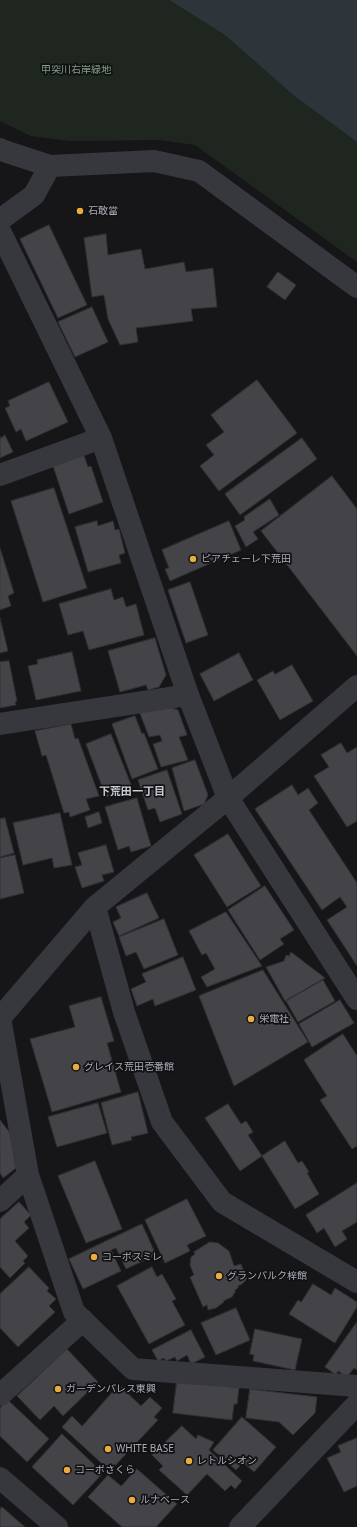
<!DOCTYPE html>
<meta charset="utf-8">
<style>
body{margin:0}
canvas{display:block;background:#161618}
</style>
<canvas width="357" height="1527"></canvas>
<script>
const g = document.querySelector('canvas').getContext('2d');
g.lineJoin = 'round';
function paint(path, color) {
  g.fillStyle = color;
  g.fill(path, 'evenodd');
}
function stroke(path, color, width, dash) {
  g.strokeStyle = color;
  g.lineWidth = width;
  g.lineCap = dash ? 'butt' : 'round';
  g.setLineDash(dash || []);
  g.stroke(path);
}
function drawText(font, color, halo, rows, align = 'center') {
  g.font = font + ' "Noto Sans","Noto Sans JP",sans-serif';
  g.lineWidth = 3.5;
  g.setLineDash([]);
  g.textBaseline = 'middle';
  g.strokeStyle = halo;
  g.fillStyle = color;
  for (const [text, x, y, turn = 0] of rows) {
    g.save();
    g.translate(x, y);
    g.rotate((+turn || 0) * Math.PI / 180);
    g.textAlign = isNaN(turn) ? turn : align;
    if (halo) g.strokeText(text, 0, 0);
    g.fillText(text, 0, 0);
    g.restore();
  }
}
paint(new Path2D(`
 M0 0H169L225 35 293 95 357 142V262L195 145 160 140 71 141 31 136 0 121Z`), '#1e261f');
paint(new Path2D(`
 M169 0H357V142L293 95 225 35Z`), '#2d353b');
const building = new Path2D(`
 M49 225 87 305 58 318 20 239Z
 M106 234 108 255 141 249 145 269 184 262 186 272 213 268 217 307 191 309 193 321 136 328 138 342 120 345 108 319 104 295 92 297 84 238Z
 M278 272 296 285 285 300 267 287Z
 M92 307 108 342 75 357 58 322Z
 M257 380 297 433 219 491 200 466 214 455 206 445 224 432 211 415Z
 M49 382 68 422 26 441 21 429 16 432 5 408 10 406 8 401Z
 M5 435 13 452 0 458V436L1 438Z
 M302 438 317 459 240 515 225 494Z
 M83 453 88 467 91 466 103 502 69 514 52 463Z
 M332 476 357 509V656L261 531Z
 M54 488 87 588 43 602 11 501Z
 M270 499 279 515 253 532 258 539 246 547 235 526 245 520 244 517Z
 M97 521 98 526 113 521 115 530 119 529 125 553 119 555 121 563 88 572 75 527Z
 M229 521 241 550 170 581 165 569 169 568 162 550Z
 M0 548 14 593 8 596 11 606 0 610Z
 M190 582 208 635 186 643 168 590Z
 M111 589 114 600 123 597 126 607 136 604 144 635 89 650 83 631 68 635 59 604Z
 M0 618 8 651 0 653Z
 M155 638 166 675 159 687 148 690 146 685 120 692 108 651Z
 M72 652 81 691 36 700 28 666 38 664 37 660Z
 M239 653 253 680 214 701 200 674Z
 M9 661 17 701 15 702 16 705 0 708V662Z
 M292 665 313 701 280 720 257 680 273 671 275 674Z
 M164 705 178 710 187 735 179 737 188 760 161 767 153 744 162 741 160 735 149 737 139 711Z
 M135 716 142 734 144 733 158 769 132 779 112 724Z
 M71 724 75 739 78 738 99 796 86 799 90 810 70 817 69 812 64 813 46 755 42 756 35 731Z
 M111 734 132 787 106 797 86 744Z
 M341 743 347 753 357 747V821L347 827 314 776 329 767 321 755Z
 M195 760 208 795 204 804 184 811 172 768Z
 M167 770 182 814 160 822 155 808 148 810 138 780Z
 M292 785 298 795 308 788 318 803 309 810 357 883V966L327 920 347 907 340 897 322 910 255 809Z
 M137 798 151 846 131 852 129 846 118 850 105 807Z
 M99 812 102 823 88 828 85 817Z
 M60 813 72 865 54 868 52 858 23 865 13 823Z
 M5 818 14 853 0 857V819Z
 M228 834 261 886 227 907 194 855Z
 M106 845 114 872 102 875 104 881 82 888 75 867 82 865 78 853Z
 M15 855 24 893 0 899V858Z
 M265 886 294 930 280 939 284 944 260 960 228 910Z
 M147 893 159 918 119 936 113 922 121 918 116 907Z
 M226 912 262 966 207 987 201 977 215 969 206 953 202 955 189 931Z
 M164 919 178 955 144 969 136 952 126 956 119 937Z
 M291 952 325 978 285 1001 266 967 284 961 286 955 289 956Z
 M183 957 196 990 155 1006 153 999 137 1006 131 989 146 982 142 974Z
 M263 970 308 1042 234 1086 199 996Z
 M323 980 335 1001 298 1022 286 1001Z
 M101 997 114 1041 107 1043 121 1092 52 1112 30 1039 75 1027 69 1006Z
 M340 1000 354 1023 312 1047 299 1024Z
 M343 1034 357 1056V1146L352 1149 320 1100 327 1096 304 1060Z
 M138 1092 148 1133 131 1137 132 1140 112 1145 101 1103Z
 M98 1103 107 1133 57 1147 48 1117Z
 M228 1104 241 1124 246 1121 253 1132 248 1135 262 1156 240 1171 205 1118Z
 M0 1120 10 1133 16 1168 3 1178 0 1173Z
 M285 1141 298 1163 302 1161 309 1172 307 1173 319 1194 295 1209 262 1156Z
 M95 1161 122 1229 86 1243 58 1176Z
 M357 1183V1222L342 1231 347 1239 335 1247 324 1228 317 1233 306 1215Z
 M187 1199 206 1236 187 1245 190 1251 165 1263 145 1220Z
 M19 1202 31 1215 24 1222 29 1228 15 1241 28 1256 23 1261 25 1263 10 1278 0 1267V1219Z
 M142 1224 156 1255 126 1269 116 1248 111 1250 121 1271 83 1289 69 1259Z
 M210 1242 218 1243 229 1251 234 1266 241 1264 247 1279 242 1284 238 1286V1288L235 1290V1292L232 1297 223 1301 224 1302 216 1308 208 1310 207 1305 203 1307 190 1277 194 1275 190 1265 191 1257 195 1254 194 1252Z
 M29 1267 49 1288 47 1291 56 1299 49 1306 55 1312 18 1347 0 1328V1294Z
 M152 1267 157 1277 162 1274 176 1299 172 1301 185 1325 149 1344 117 1286Z
 M313 1284 331 1295 335 1288 357 1302V1307L335 1343 289 1314 298 1300 301 1302Z
 M236 1308 250 1340 216 1355 201 1323Z
 M357 1322V1370L354 1368 347 1377 338 1371 336 1375 325 1367Z
 M255 1329 302 1339 295 1370 253 1361 254 1355 250 1354Z
 M191 1330 205 1357 191 1364 187 1355 177 1361 175 1357 166 1361 164 1358 158 1361 152 1350Z
 M67 1349 98 1382 63 1416 54 1406 40 1420 17 1396Z
 M177 1380 239 1388 237 1404H234L232 1420 173 1413Z
 M119 1385 141 1406 150 1397 162 1408 154 1417 158 1420 110 1471 62 1427 72 1416 82 1426Z
 M250 1389 317 1397 315 1413 293 1435 279 1422 246 1418Z
 M8 1400 49 1439 27 1462 0 1436V1408Z
 M242 1417 276 1447 254 1472 243 1462 236 1470 213 1450Z
 M182 1426 196 1439 198 1435 214 1442 209 1450 242 1481 235 1489 231 1485 225 1491 207 1474 187 1495 159 1470 163 1466 152 1455Z
 M62 1434 103 1473 73 1505 32 1467Z
 M357 1438V1486L344 1492 327 1458 341 1452 338 1446Z
 M137 1469 177 1504 156 1527H122L88 1497 108 1475 121 1486Z
 M2 1507 25 1527H0V1509Z`);
paint(building, '#434348');
stroke(building, '#303034', 1);
stroke(new Path2D(`
 M0 220 34 195 50 166
 M0 231 101 438 188 695 228 798 357 999
 M0 475 101 438
 M0 724 188 695
 M95 907 124 1012 162 1122 222 1202 357 1282
 M0 1018 28 1175 74 1312 133 1369 357 1386
 M0 1018 95 907 228 798 357 686
 M0 1201 28 1175
 M0 1395 83 1320
 M0 1478 57 1527
 M240 1527 357 1404`), '#37383d', 22);
stroke(new Path2D(`
 M0 149 4 151 50 166 154 161 199 171 357 287`), '#37383d', 22);
for (const [x, y, r, color] of [
 [80,211,4,"#e8ad3d"],
 [193,559,4,"#e8ad3d"],
 [251,1019,4,"#e8ad3d"],
 [76,1067,4,"#e8ad3d"],
 [94,1257,4,"#e8ad3d"],
 [219,1276,4,"#e8ad3d"],
 [58,1389,4,"#e8ad3d"],
 [108,1449,4,"#e8ad3d"],
 [189,1461,4,"#e8ad3d"],
 [67,1470,4,"#e8ad3d"],
 [132,1500,4,"#e8ad3d"]
]) {
  const dot = new Path2D();
  dot.arc(x, y, r, 0, 2 * Math.PI);
  g.fillStyle = color;
  g.fill(dot);
  stroke(dot, '#111113', 1.5);
}
drawText('10px', '#81a182', '#111113', [
 ["甲突川右岸緑地",76,70]
]);
drawText('10px', '#a9adb7', '#111113', [
 ["石敢當",88,211],
 ["ピアチェーレ下荒田",201,559],
 ["栄電社",259,1019],
 ["グレイス荒田壱番館",84,1067],
 ["コーポスミレ",102,1257],
 ["グランパルク梓館",227,1276],
 ["ガーデンパレス東興",66,1389],
 ["WHITE BASE",116,1449],
 ["レトルシオン",197,1461],
 ["コーポさくら",75,1470],
 ["ルナベース",140,1500]
], 'left');
drawText('bold 11px', '#c9ccd3', '#111113', [
 ["下荒田一丁目",132,792]
]);
</script>
